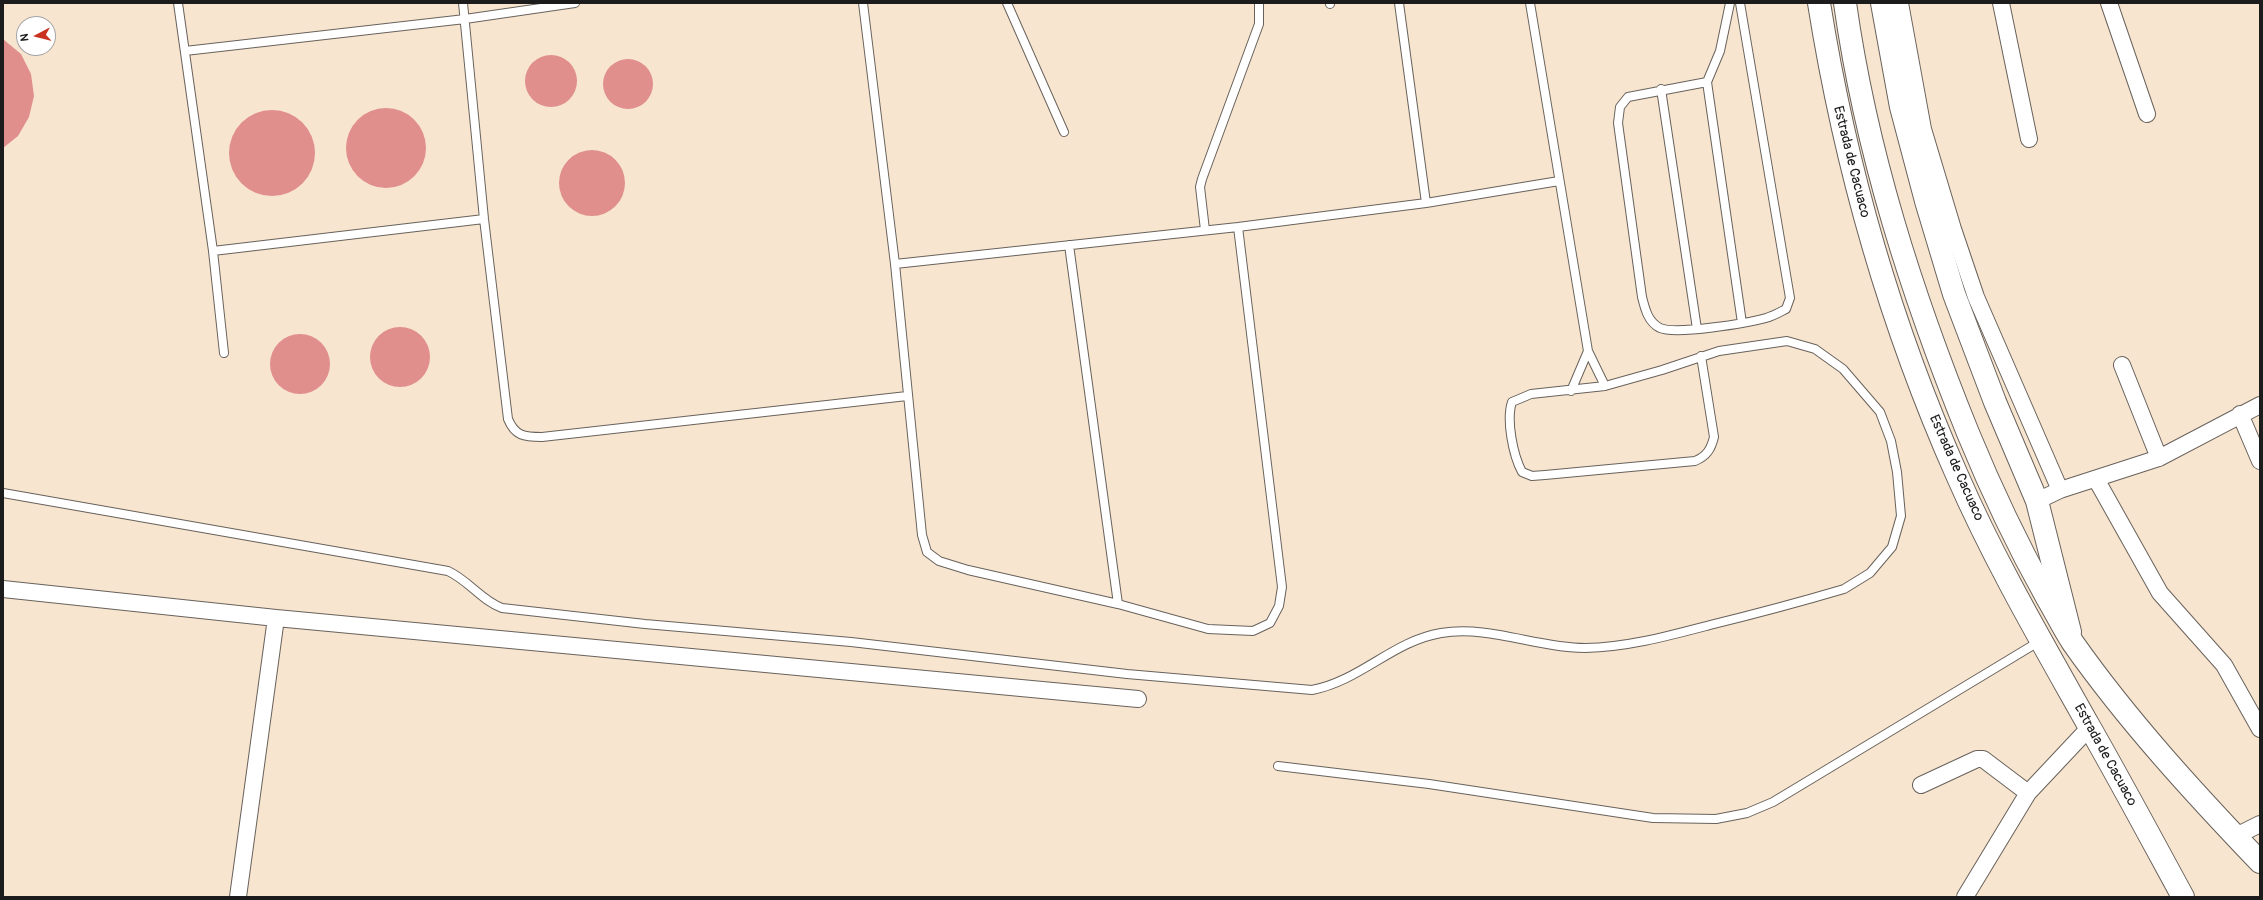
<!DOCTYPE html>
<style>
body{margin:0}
#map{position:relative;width:2263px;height:900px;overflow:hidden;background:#f7e5d0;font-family:Pangolin,sans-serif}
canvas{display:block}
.frame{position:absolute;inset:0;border:4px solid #1c1c1c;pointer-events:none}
.north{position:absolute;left:16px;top:16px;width:40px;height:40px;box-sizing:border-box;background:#fff;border:1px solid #a4a4a4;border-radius:50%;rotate:263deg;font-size:11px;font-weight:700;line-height:16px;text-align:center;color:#1c1c1c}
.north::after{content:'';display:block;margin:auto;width:14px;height:18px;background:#c8321e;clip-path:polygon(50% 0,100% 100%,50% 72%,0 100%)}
</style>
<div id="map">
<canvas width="2263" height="900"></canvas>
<div class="frame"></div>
<div class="north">N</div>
</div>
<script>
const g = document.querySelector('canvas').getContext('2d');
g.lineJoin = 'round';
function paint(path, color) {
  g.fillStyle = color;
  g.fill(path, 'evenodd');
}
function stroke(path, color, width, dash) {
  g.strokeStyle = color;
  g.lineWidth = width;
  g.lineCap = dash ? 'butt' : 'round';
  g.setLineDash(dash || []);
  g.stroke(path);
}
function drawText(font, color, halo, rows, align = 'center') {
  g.font = font + ' Pangolin,sans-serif';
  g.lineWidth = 3.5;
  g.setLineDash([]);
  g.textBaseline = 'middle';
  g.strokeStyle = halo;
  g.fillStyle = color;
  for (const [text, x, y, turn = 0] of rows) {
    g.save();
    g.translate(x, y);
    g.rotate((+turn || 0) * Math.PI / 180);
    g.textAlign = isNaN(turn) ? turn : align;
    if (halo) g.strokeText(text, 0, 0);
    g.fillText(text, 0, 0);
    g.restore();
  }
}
paint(new Path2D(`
 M3 39 21 54 31 74 34 96 29 117 18 136 3 148Z
 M525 81a26 26 0 1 1 52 0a26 26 0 1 1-52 0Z
 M603 84a25 25 0 1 1 50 0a25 25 0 1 1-50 0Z
 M346 148a40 40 0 1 1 80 0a40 40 0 1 1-80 0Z
 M229 153a43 43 0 1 1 86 0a43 43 0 1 1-86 0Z
 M559 183a33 33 0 1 1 66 0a33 33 0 1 1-66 0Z
 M370 357a30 30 0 1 1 60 0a30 30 0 1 1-60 0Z
 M270 364a30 30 0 1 1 60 0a30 30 0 1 1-60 0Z`), '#e08f8d');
const lane = new Path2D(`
 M178 3 213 251 224 353
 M463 3 484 219 508 419C515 436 524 437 542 437L907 396
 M863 3 895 264 922 535 927 552 939 561 968 570 1118 604 1208 629 1253 631 1270 623 1279 606 1282 587 1238 227
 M1007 3 1064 132
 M1330 3V4
 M1399 3 1426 203
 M1530 3 1588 351 1605 386
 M1730 3 1720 51 1707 82 1628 97 1620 107 1618 123 1642 297C1645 309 1648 322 1660 328 1676 335 1748 323 1766 318 1773 316 1780 312 1786 309L1790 298 1740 3
 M185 51 465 19 575 3
 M1707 82 1742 323
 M1661 89 1697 329
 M1205 230 1200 187 1202 179 1259 24V3
 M1069 245 1118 604
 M213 251 484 219
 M895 264 1238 227 1426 203 1559 181
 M1571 391 1588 351
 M3 493 448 571C468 580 482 601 502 608L645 624 851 642 1127 674 1312 690C1360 681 1393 641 1441 633 1489 625 1537 648 1585 648 1628 647 1668 636 1710 625 1755 614 1800 602 1844 589L1870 573 1892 547 1901 516 1897 472 1891 441 1880 412 1843 369 1815 349 1787 341 1719 351 1662 370 1605 386 1531 394 1512 402C1506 420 1513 455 1522 472L1532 476 1545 475 1695 461C1707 456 1711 449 1714 437L1701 356
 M1278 766 1429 784 1653 818 1716 819 1747 813 1773 802 2040 641`);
const street = new Path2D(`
 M1900 3 1923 129 1953 229 1976 297 2060 490
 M2001 3 2029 139
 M2109 3 2147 114
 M2122 365 2159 458
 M2240 414 2260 461
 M2096 479 2160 593 2224 665 2260 729
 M2037 501 2060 490 2159 458 2260 405
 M3 589 276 618 1138 699
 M1921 785 1977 759H1983L2028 793
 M2236 836 2260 824
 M238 897 276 618
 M1965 897 2028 793 2090 727`);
const secondary = new Path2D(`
 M1882 3 1901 107 1926 201 1954 294 1995 402 2037 501 2070 632`);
const primary = new Path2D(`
 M1819 3C1845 166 1890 324 1957 475 1995 562 2043 644 2089 726 2121 782 2152 840 2183 897
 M1845 3C1866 152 1912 295 1968 433 1991 489 2017 544 2046 596 2055 611 2063 628 2073 643 2128 721 2194 793 2260 862`);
stroke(lane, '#69625b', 10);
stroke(street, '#69625b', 18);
stroke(secondary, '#69625b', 24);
stroke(primary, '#69625b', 24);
stroke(lane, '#fff', 8);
stroke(street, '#fff', 16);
stroke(secondary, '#fff', 22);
stroke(primary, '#fff', 22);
drawText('14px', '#1c1c1c', '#fff', [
 ["Estrada de Cacuaco",1851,162,76],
 ["Estrada de Cacuaco",1956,468,66],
 ["Estrada de Cacuaco",2105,755,61]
]);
</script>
